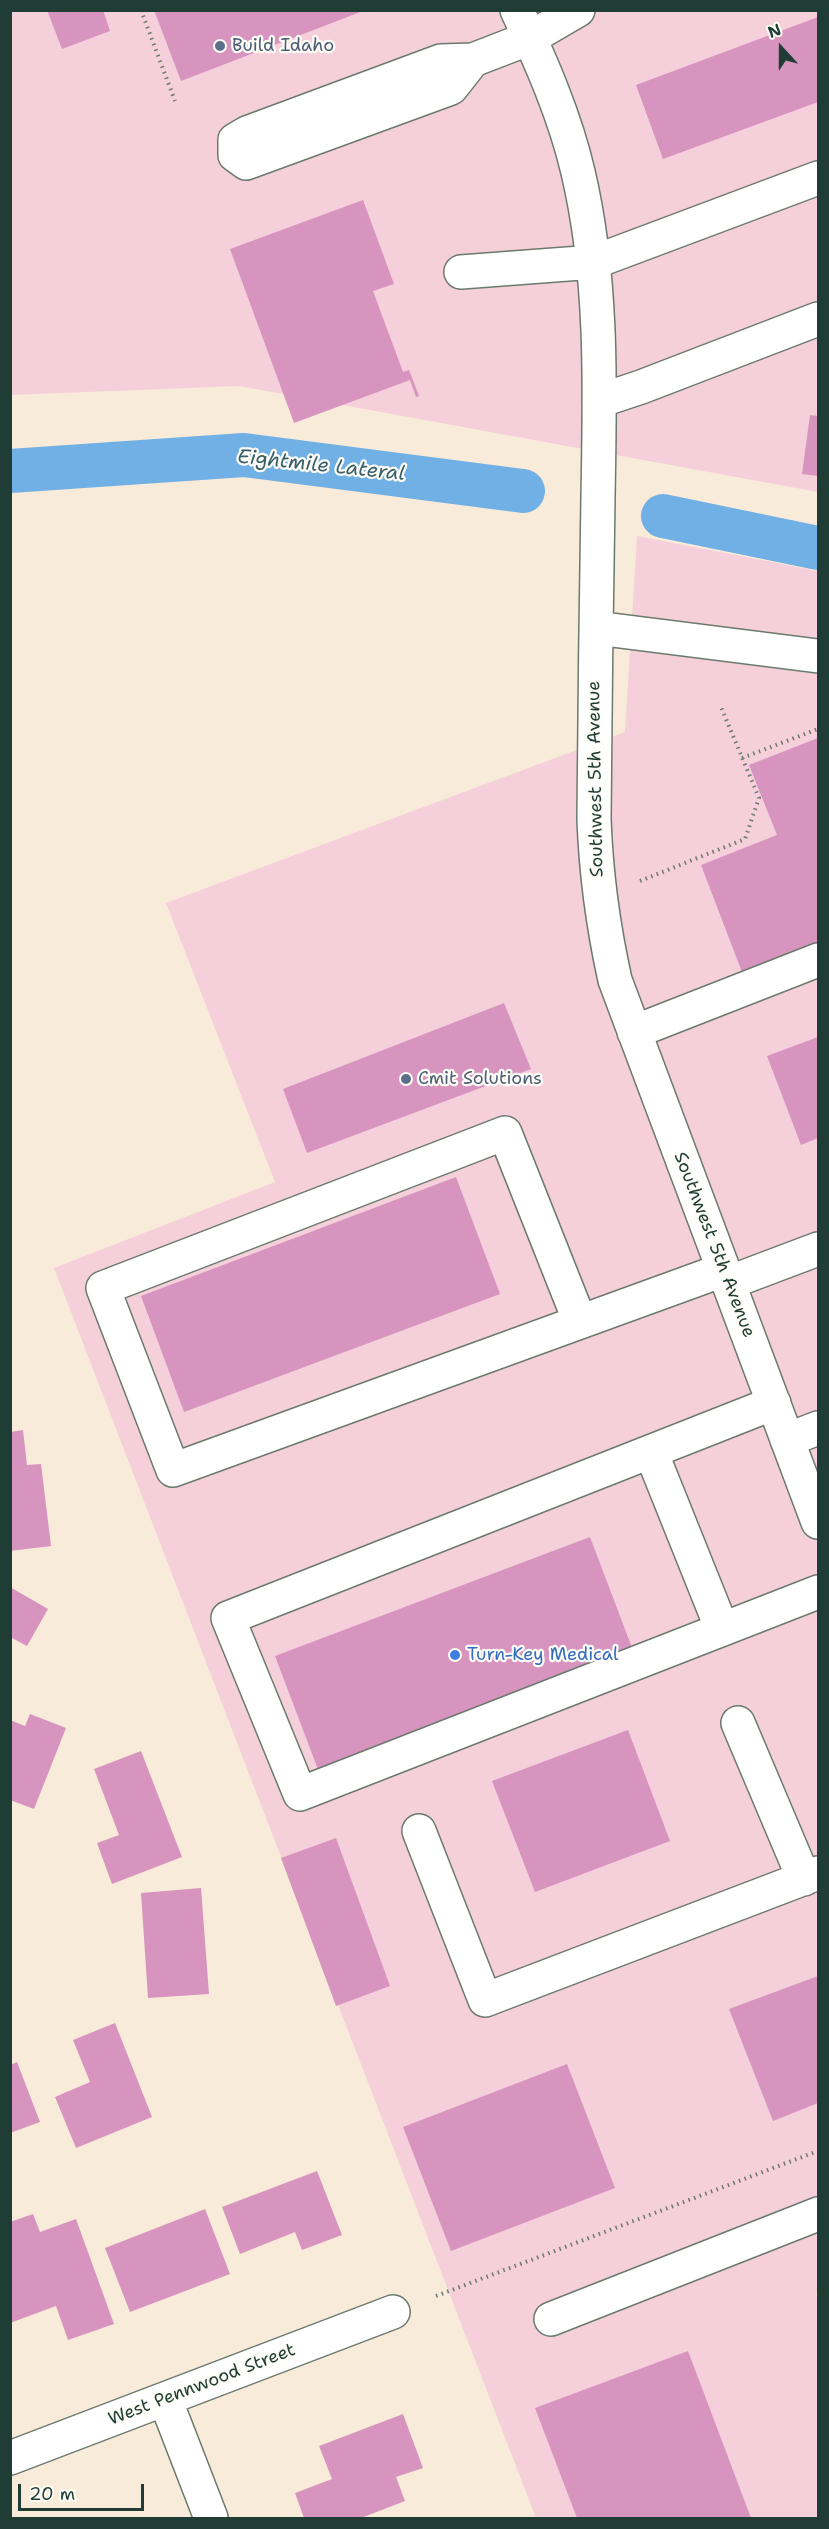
<!DOCTYPE html>
<style>
body{margin:0}
#map{position:relative;width:829px;height:2529px;overflow:hidden;background:#f9ebd9;font-family:"Shantell Sans",sans-serif}
canvas{display:block}
.frame{position:absolute;inset:0;border:12px solid #1f3d34;pointer-events:none}
.north{position:absolute;left:751px;top:18px;width:60px;height:60px;-webkit-text-stroke:4px #fdfcf7;paint-order:stroke;rotate:339deg;font-size:16px;font-weight:700;line-height:24px;text-align:center;color:#1f3d34}
.north::after{content:'';display:block;margin:auto;width:21px;height:27px;background:#1f3d34;clip-path:polygon(50% 0,100% 100%,50% 72%,0 100%)}
.scale{position:absolute;left:18px;top:2484px;width:126px;height:27px;box-sizing:border-box;border:3px solid #1f3d34;border-top:0;padding-left:8px;font-size:18px;line-height:21px;white-space:nowrap;color:#1f3d34;-webkit-text-stroke:4px #fdfcf7;paint-order:stroke}
</style>
<div id="map">
<canvas width="829" height="2529"></canvas>
<div class="frame"></div>
<div class="north">N</div>
<div class="scale">20 m</div>
</div>
<script>
const g = document.querySelector('canvas').getContext('2d');
g.lineJoin = 'round';
function paint(path, color) {
  g.fillStyle = color;
  g.fill(path, 'evenodd');
}
function stroke(path, color, width, dash) {
  g.strokeStyle = color;
  g.lineWidth = width;
  g.lineCap = dash ? 'butt' : 'round';
  g.setLineDash(dash || []);
  g.stroke(path);
}
function drawText(font, color, halo, rows, align = 'center') {
  g.font = font + ' "Shantell Sans",sans-serif';
  g.lineWidth = 4.5;
  g.setLineDash([]);
  g.textBaseline = 'middle';
  g.strokeStyle = halo;
  g.fillStyle = color;
  for (const [text, x, y, turn = 0] of rows) {
    g.save();
    g.translate(x, y);
    g.rotate((+turn || 0) * Math.PI / 180);
    g.textAlign = isNaN(turn) ? turn : align;
    if (halo) g.strokeText(text, 0, 0);
    g.fillText(text, 0, 0);
    g.restore();
  }
}
paint(new Path2D(`
 M10 11H818V492L239 386 11 395Z
 M637 536 818 571V2293L816 2294 818 2300V2518H536L54 1268 275 1182 166 903 625 732Z`), '#f5cfda');
stroke(new Path2D(`
 M10 471 244 455 523 491
 M663 516 818 548`), '#70b0e4', 44);
paint(new Path2D(`
 M47 10H103L110 31 62 49Z
 M154 10H363V11L181 81Z
 M818 17V102L663 159 636 85Z
 M363 200 394 284 373 291 403 372 409 370 419 396 416 397 410 380 294 423 230 249Z
 M810 415 818 416V476L802 474Z
 M818 738V942L742 972 701 865 777 835 749 765Z
 M504 1003 531 1069 307 1153 283 1089Z
 M818 1037V1138L801 1145 767 1056Z
 M456 1177 500 1294 184 1412 141 1296Z
 M23 1430 27 1465 41 1464 51 1546 10 1551V1432Z
 M590 1537 634 1653 319 1772 275 1656Z
 M10 1587 48 1609 27 1646 10 1637Z
 M30 1714 66 1728 34 1809 10 1800V1720L25 1726Z
 M628 1730 670 1841 535 1892 492 1781Z
 M141 1751 182 1857 112 1884 97 1843 119 1835 94 1769Z
 M336 1838 390 1986 336 2006 281 1858Z
 M201 1888 209 1994 148 1998 141 1893Z
 M818 1976V2103L773 2121 729 2009Z
 M115 2023 152 2117 76 2148 55 2097 90 2082 73 2040Z
 M17 2062 40 2122 10 2133V2065Z
 M567 2064 615 2188 451 2251 403 2127Z
 M317 2171 342 2235 302 2250 295 2232 240 2254 222 2207Z
 M205 2209 230 2274 130 2312 105 2248Z
 M33 2214 40 2232 76 2219 114 2324 68 2340 56 2306 10 2323V2222Z
 M688 2351 751 2518H577L535 2408Z
 M403 2414 423 2468 396 2477 405 2501 361 2518H304L295 2493 332 2479 319 2446Z`), '#d794bf');
const minor = new Path2D(`
 M517 10C541 62 565 116 578 172 603 278 600 388 598 497 596 604 595 712 594 819 596 874 603 926 615 980L818 1522
 M473 60 451 88 246 163 235 155V140L247 133 441 61 473 60 530 38 578 10
 M461 272 594 262 818 178
 M599 401 641 387 818 319
 M596 628 818 656
 M634 1032 818 960
 M728 1283 818 1249
 M580 1322 505 1133 103 1288 173 1470 723 1270
 M774 1403 228 1618 300 1794 818 1592
 M787 1440 818 1428
 M651 1452 722 1629
 M738 1723 804 1879
 M419 1831 485 2000 818 1873
 M551 2319 818 2214
 M165 2399 211 2518
 M10 2458 393 2312`);
stroke(minor, '#6b7a6e', 36);
stroke(new Path2D(`
 M141 10 175 101
 M742 758 818 729
 M640 881 745 839 759 798 721 707
 M436 2296 818 2151`), '#6b7a6e', 4, [1.5, 4.5]);
stroke(minor, '#fff', 33);
for (const [x, y, r, color] of [
 [220,46,6,"#5c6f8a"],
 [406,1079,6,"#5c6f8a"],
 [455,1655,6,"#3f7fe0"]
]) {
  const dot = new Path2D();
  dot.arc(x, y, r, 0, 2 * Math.PI);
  g.fillStyle = color;
  g.fill(dot);
  stroke(dot, '#fdfcf7', 2);
}
drawText('18px', '#4e5e75', '#fdfcf7', [
 ["Build Idaho",232,46],
 ["Cmit Solutions",418,1079]
], 'left');
drawText('18px', '#1f3d34', '#fdfcf7', [
 ["Southwest 5th Avenue",596,779,-91],
 ["Southwest 5th Avenue",714,1245,69],
 ["West Pennwood Street",202,2385,-21]
]);
drawText('18px', '#366cbe', '#fdfcf7', [
 ["Turn-Key Medical",467,1655]
], 'left');
drawText('italic 20px', '#376069', '#fdfcf7', [
 ["Eightmile Lateral",321,466,6]
]);
</script>
